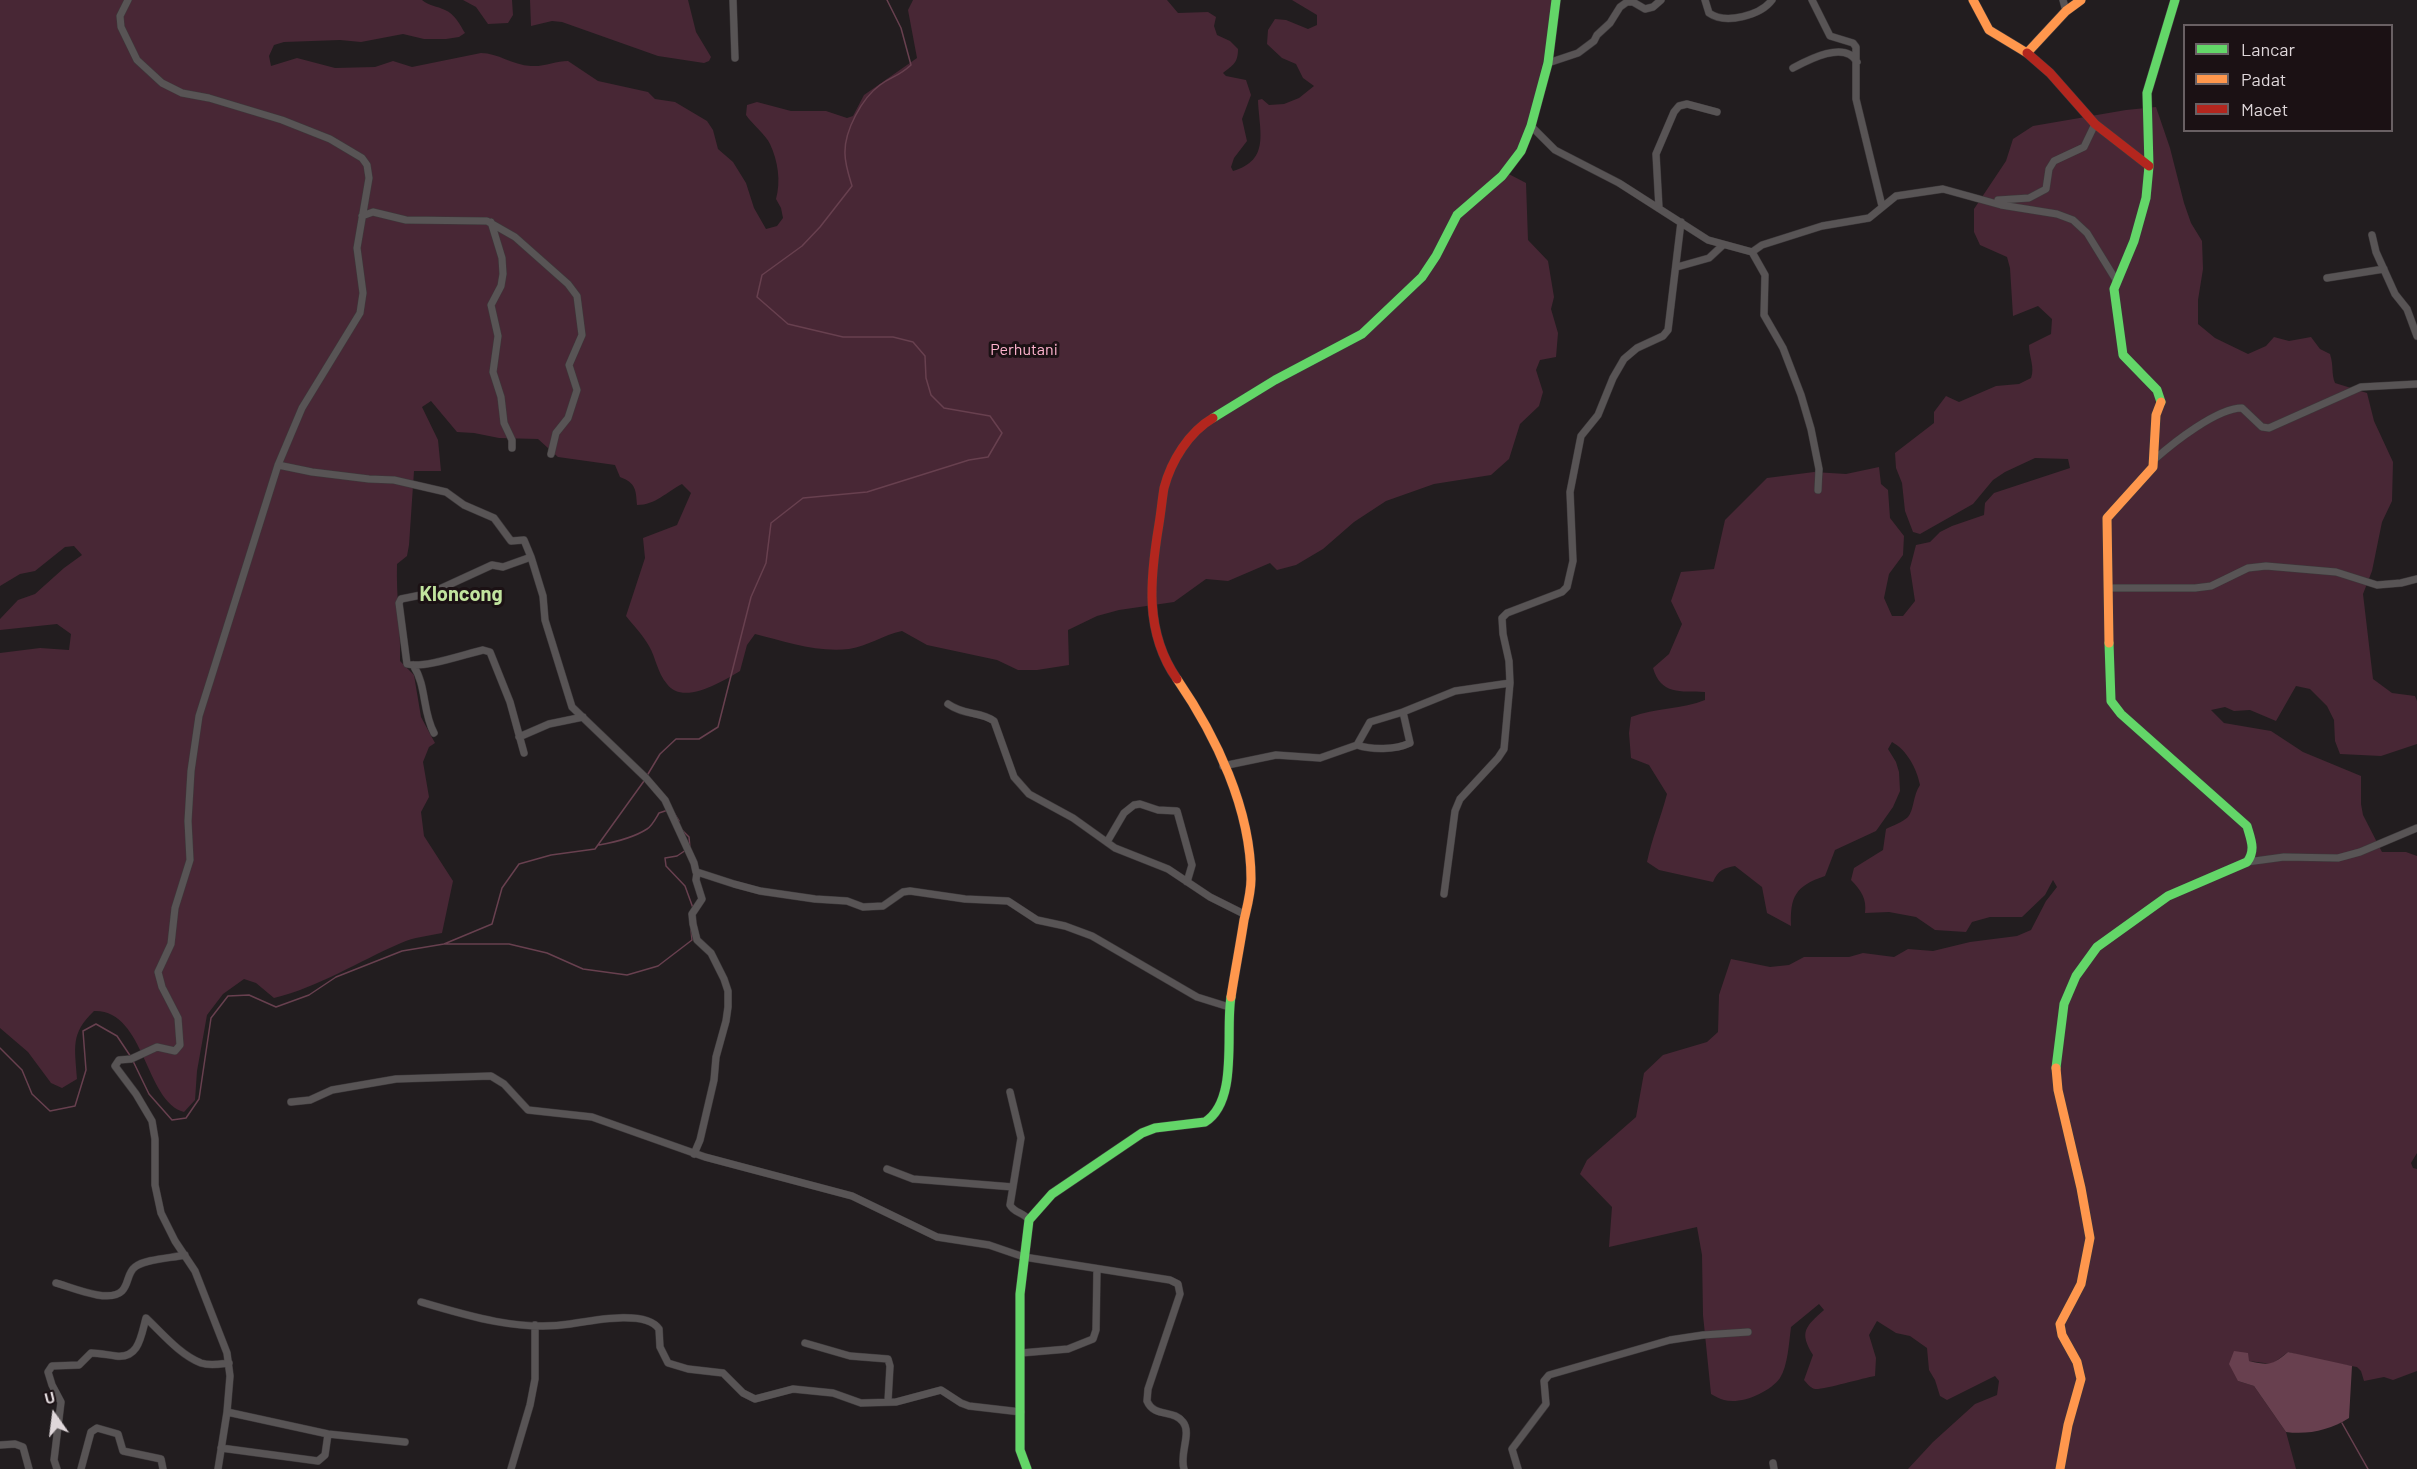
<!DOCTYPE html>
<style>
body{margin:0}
#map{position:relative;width:2417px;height:1469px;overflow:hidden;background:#221d1f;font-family:Barlow,sans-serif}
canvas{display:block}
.legend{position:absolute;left:2183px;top:24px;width:210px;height:108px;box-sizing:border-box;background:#1b1114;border:2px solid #696063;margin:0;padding:8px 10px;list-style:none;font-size:18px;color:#dfd7da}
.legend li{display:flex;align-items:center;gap:12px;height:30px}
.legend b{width:30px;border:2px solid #696063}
.north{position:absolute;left:24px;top:1385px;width:60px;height:60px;-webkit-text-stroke:4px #1b1114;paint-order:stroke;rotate:346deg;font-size:16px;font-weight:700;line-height:24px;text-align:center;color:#dfd7da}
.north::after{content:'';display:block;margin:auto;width:21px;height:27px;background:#dfd7da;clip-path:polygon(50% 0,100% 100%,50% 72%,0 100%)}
</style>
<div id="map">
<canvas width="2417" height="1469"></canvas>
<ul class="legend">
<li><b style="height:8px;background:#63d668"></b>Lancar</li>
<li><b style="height:8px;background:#ff974d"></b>Padat</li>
<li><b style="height:8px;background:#b3261e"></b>Macet</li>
</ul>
<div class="north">U</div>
</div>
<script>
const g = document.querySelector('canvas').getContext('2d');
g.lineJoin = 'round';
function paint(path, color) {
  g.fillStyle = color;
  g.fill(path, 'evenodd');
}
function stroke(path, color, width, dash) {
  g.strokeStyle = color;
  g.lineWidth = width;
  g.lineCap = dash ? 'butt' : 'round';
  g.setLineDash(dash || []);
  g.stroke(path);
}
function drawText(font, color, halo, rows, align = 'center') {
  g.font = font + ' Barlow,sans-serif';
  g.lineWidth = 6;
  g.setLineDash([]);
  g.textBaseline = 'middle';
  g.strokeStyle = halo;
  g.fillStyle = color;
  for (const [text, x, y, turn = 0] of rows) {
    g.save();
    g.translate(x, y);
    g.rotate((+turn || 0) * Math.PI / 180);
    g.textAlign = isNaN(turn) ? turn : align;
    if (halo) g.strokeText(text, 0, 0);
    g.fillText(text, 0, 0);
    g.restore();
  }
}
paint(new Path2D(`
 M0 0H422C429 6 437 6 445 10 455 14 460 25 465 33L459 37 446 39H424L403 34 361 42 340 40 284 42 274 45 269 56 271 66 297 58 335 68 375 67 393 61 412 67 481 53C498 53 512 65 531 66 544 67 556 61 568 61L598 81 648 92 655 99 675 102 707 121 713 130 718 149 733 162 746 183 754 208 766 229 777 226 783 218 781 208 776 199C781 181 778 161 770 144 766 135 752 124 746 115L747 105 757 102 791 111H826L847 118 853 116 864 95 917 58 908 10 913 0H1167L1178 13 1208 12 1216 17 1214 26 1217 35 1230 41 1238 49C1238 63 1233 65 1223 73L1226 76 1246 80 1251 95 1242 119 1247 141 1234 158 1231 167 1233 171C1271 160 1259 131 1258 100L1262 99 1269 105 1284 104 1299 98 1314 86 1303 78 1296 64 1282 58 1267 44 1268 30 1275 19 1286 20 1308 29 1317 25V15L1292 0H1552L1548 41 1535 97 1520 149 1503 171 1526 183 1528 240 1548 261 1554 297 1551 309 1558 333 1556 357 1540 360 1536 370 1543 392 1539 406 1520 424 1509 459 1491 475 1434 484 1386 501 1354 522 1323 549 1296 565 1277 570 1270 563 1228 581 1206 579 1174 602 1119 610 1097 616 1068 630 1069 665 1037 670H1018L997 660 927 645 902 631C883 635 868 646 849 649 818 653 784 641 755 634L747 645 740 671C723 681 683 706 667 684 657 672 656 658 649 646 643 635 633 625 626 616L645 558 643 538 677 525 691 493 682 484C666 492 656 505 637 505 636 490 636 483 620 477L615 465 558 457 538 439 499 438 474 433 457 432 431 401 422 407 438 440 441 471H414L409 545 407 556 397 564C396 597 401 628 400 661L414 675 421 717 435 743 429 747 423 762 429 797 421 812 424 836 453 881 442 933C428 936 414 937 401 943 359 961 319 987 274 998L256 983 244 979 223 994 207 1015 197 1071 195 1100 184 1112C145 1102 145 1009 94 1011 70 1034 75 1047 77 1079L62 1088 51 1083 28 1052 0 1028V653L40 648 69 650 71 634 57 624 0 630V619L18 600 35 594 64 568 82 555 74 546 65 547 35 571 20 574 0 586Z
 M463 0H512L513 15 508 23 488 24 476 7Z
 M530 0H688L696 32 711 57 709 61 704 63 658 56 562 22 552 21 531 26Z
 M2156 107 2170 148 2184 203 2191 223 2202 241 2203 269 2198 300V324L2215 338 2248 354 2266 346 2274 337 2289 341 2311 337 2320 349 2330 354C2334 367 2331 373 2335 383L2367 393 2374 421 2393 462 2392 501 2382 522 2372 571 2363 594 2373 679 2392 693 2415 696 2417 701V744L2381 756 2340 754 2335 741 2334 720 2327 706 2310 689 2296 686 2276 721 2250 710 2234 711 2225 707 2211 710 2224 723 2271 731 2303 752 2361 776V804L2363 815 2382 852H2406L2417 856V1153L2411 1163 2413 1168 2417 1169V1371L2393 1380 2384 1377 2364 1381 2361 1371 2357 1367 2317 1360 2288 1352 2272 1364 2249 1361 2238 1381 2254 1386 2286 1432 2296 1469H1908L1933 1442 1975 1404 1997 1395 1999 1381 1995 1376 1947 1400 1940 1396 1935 1380 1929 1370 1927 1348 1910 1336 1896 1333 1877 1321 1869 1335 1876 1358 1875 1376C1863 1378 1823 1390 1815 1389 1810 1388 1807 1383 1804 1380L1813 1355C1799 1332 1805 1327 1824 1310L1819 1304 1791 1327C1789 1342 1788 1365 1780 1378 1770 1392 1741 1405 1724 1400 1720 1399 1715 1396 1711 1394L1703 1315 1702 1255 1697 1227 1609 1247 1612 1207 1580 1174 1587 1160 1636 1117 1644 1073 1663 1055 1707 1042 1718 1032 1719 995 1731 959 1770 967 1789 965 1804 957H1849L1863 953 1894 957 1908 949 1933 951 1970 942 2017 936 2031 930 2046 901 2057 887 2053 880 2045 895 2022 917H1990L1972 922 1966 932 1935 930 1916 917 1889 912 1865 913C1867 899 1861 890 1851 880L1854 868 1883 850 1886 829C1892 826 1903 822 1908 817 1914 810 1913 795 1920 785 1917 769 1907 750 1892 742L1888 749 1896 762 1899 772 1900 791 1893 807 1876 831 1835 850 1825 876C1795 886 1790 897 1791 926L1767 913 1762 887 1735 866C1724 868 1718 870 1713 882L1659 870 1647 862C1652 838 1661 817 1667 794L1649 765 1631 758 1629 733 1631 717C1655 708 1683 709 1705 700V692C1680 691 1661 695 1653 668L1669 654 1682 624 1671 601 1681 572 1714 569 1725 520 1767 478 1814 472 1846 474 1879 467 1881 484 1888 490 1890 518 1904 536 1903 555 1889 574 1884 598 1892 616H1903L1915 601 1910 568 1916 545 1930 542 1940 532 1952 526 1984 515 1985 503 1994 493 2070 468 2068 459 2035 458 2005 472 1993 480 1973 504 1920 534 1913 532 1905 511 1902 483 1896 468 1895 453 1934 423V412L1946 396 1959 402 1996 386 2019 384 2031 378C2035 367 2029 357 2029 345L2051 334 2052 319 2038 306 2013 316 2010 268 2007 257 1980 245 1974 232V209L2006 161 2013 139 2033 126 2126 110Z`), '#482735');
paint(new Path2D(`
 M2234 1351 2248 1353 2249 1361C2270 1366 2272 1365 2288 1352L2352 1366 2349 1418C2330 1430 2308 1435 2286 1432L2254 1386 2238 1381 2229 1364Z`), '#68404f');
stroke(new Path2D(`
 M648 774 660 754 676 739H699L718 727 751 597 766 563 771 523 803 498 867 492 969 460 988 457 1002 433 990 416 944 408 931 395 926 378 925 356 913 342 893 337H843L788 324 757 297 762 275 802 246 820 227 852 186C849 176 845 164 845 154 844 131 862 98 880 85 892 76 898 77 911 65L901 28 887 0
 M674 813 679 821
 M681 829 689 837 690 848
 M599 845C616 842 633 838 647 829 652 826 656 818 659 813L668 810
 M686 850 677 856 665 858 666 866 685 886 693 908
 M444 944 492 924 502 888 519 864 551 855 595 849 644 781
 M0 1048 22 1070 32 1094 50 1111 75 1106 86 1070 83 1031 96 1024 117 1036 131 1057
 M133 1061 149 1094 172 1120 186 1118 199 1099 211 1018 228 996 249 995 276 1007 309 995 336 977 402 951 444 944H509L547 953 583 969 627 975 658 966 692 940 691 930
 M2342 1423 2368 1469`), '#68404f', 1.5);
const street = new Path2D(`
 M128 0 120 16 121 27 137 60 162 83 182 93 209 98 282 120 330 139 362 158 367 165 369 178 357 248 363 293 360 313 302 408 278 465 199 716 191 771 188 821 190 860 175 908 171 944 158 972 162 987 178 1018 180 1045 175 1051 157 1047 131 1059 119 1060 115 1066 136 1094 152 1121 155 1139V1185L161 1213 175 1241 195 1271 227 1353 230 1376 227 1412 218 1469
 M733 0 735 58
 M1705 0 1709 13C1726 25 1761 15 1772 0
 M1812 0 1830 36 1853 43 1856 47V99L1882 206
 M2063 0 2066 11
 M1548 63 1578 53 1594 41 1597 35 1610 23 1620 7 1627 2H1633L1645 9 1653 7 1661 0
 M1793 68C1808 60 1845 40 1857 62
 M1531 126 1555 150 1619 183 1708 240 1752 252 1762 245 1822 226 1869 218 1896 196 1943 189 2001 205 2057 214 2073 220 2087 233 2116 280
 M1998 200 2029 198 2046 189 2049 169 2054 161 2084 147 2095 124
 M1659 208 1656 154 1674 112 1679 106 1687 104 1717 112
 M362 216 373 212 406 220 487 221 515 237 568 284 577 296 582 335 569 365 577 390 568 418 556 433 551 454
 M491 222 502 258 503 274 501 286 491 305 498 336 493 372 501 397 504 423 512 440V448
 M2372 235 2376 252 2395 294 2407 309 2417 336
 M1752 252 1765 275 1764 315 1783 348 1801 395 1811 429 1819 469 1818 490
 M1677 267 1709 258 1723 245
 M2327 278 2384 269
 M2155 459C2173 443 2217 408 2242 408L2262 427 2269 428 2361 387 2417 384
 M278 465 312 472 369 479 394 480 446 492 464 505 494 518 511 541 524 540 531 557 503 567 492 565 431 593 401 599 399 603 407 664C423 669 465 654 483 650L490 652 510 702 524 753
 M531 557 543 596 545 620 572 707 646 778 665 800 694 863 696 872
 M2110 588H2195L2211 586 2248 568 2266 566 2336 572 2377 585 2401 583 2417 579
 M413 665C427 686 422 711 434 733
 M948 704C965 716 980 711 994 721L1014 777 1029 794 1073 818 1115 848 1168 869 1210 897 1244 914
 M519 737 549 724 583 717
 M1357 745C1372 750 1395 750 1410 743L1403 712
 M1223 766 1276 755 1320 758 1357 745 1370 722 1403 712 1455 691 1510 683 1509 661 1503 634 1502 618 1507 613 1562 592 1567 587 1573 561 1570 492 1581 436 1598 415 1613 378 1624 359 1637 348 1663 336 1668 330 1681 222
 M1107 842 1124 813 1134 805 1140 804 1158 810 1177 811 1192 865 1187 882
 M2247 862 2284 857 2338 858 2360 852 2417 828
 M1444 894 1455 811 1460 799 1498 758 1504 749 1510 683
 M1010 1092 1021 1138 1010 1205C1014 1213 1023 1212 1029 1220
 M291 1102 310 1100 332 1090 396 1079 491 1076 504 1084 528 1110 592 1117 705 1157 852 1196 937 1237 989 1245 1024 1257 1170 1280 1178 1284 1180 1294 1148 1389 1147 1401C1154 1418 1174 1409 1183 1422 1192 1433 1179 1454 1184 1469
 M694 1154 700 1140 714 1080 716 1057 726 1021 728 1007V991L724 979 711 953 697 940 693 924 692 914 702 899 696 880 697 872 734 884 760 891 815 899 847 901 863 907 883 906 903 892 910 891 965 899 1008 901 1037 920 1065 926 1092 936 1197 997 1229 1007
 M887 1169 913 1179 1013 1187
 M56 1283C71 1287 109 1304 122 1291 129 1284 127 1273 135 1267 145 1259 172 1258 185 1255
 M421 1302C468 1316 521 1332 570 1324 590 1321 646 1309 659 1329L660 1347 668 1363 688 1369 723 1373 743 1393 755 1399 793 1389 833 1393 861 1403 896 1402 941 1390 961 1403 969 1406 1021 1412
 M805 1343 850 1356 888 1359 890 1366 888 1401
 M1021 1353 1068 1349 1093 1339 1096 1330 1097 1269
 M227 1412 328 1434 405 1442
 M0 1445 15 1444 23 1447 29 1469
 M221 1448 318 1461 325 1455 328 1434
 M1773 1463 1774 1469
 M57 1469 54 1460 61 1402 52 1385 48 1372 52 1366 79 1365 91 1353C100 1353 107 1355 116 1356 139 1359 141 1336 146 1318 162 1333 180 1355 201 1363 210 1366 220 1364 229 1363
 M81 1469 91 1432 97 1428 118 1434 123 1451 161 1459 163 1469
 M511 1469 530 1405 535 1379V1325
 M1518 1469 1512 1449 1546 1404 1544 1381 1549 1375 1670 1340 1703 1335 1748 1332`);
const fast = new Path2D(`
 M2161 402 2157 390 2123 355 2114 289 2134 241 2146 198 2149 166 2147 93 2175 0
 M1213 418 1275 380 1362 334 1422 277 1436 256 1457 215 1502 176 1521 151 1531 126 1548 63 1556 0
 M2056 1068 2064 1004 2076 976 2097 947 2168 896 2247 862C2256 850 2251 840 2247 826L2121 714 2111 701 2109 643
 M1027 1469 1020 1450V1294L1029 1220 1052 1194 1142 1133 1155 1128 1205 1122C1239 1101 1225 1031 1231 997`);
const slow = new Path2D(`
 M1973 0 1989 30 2027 53 2066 11 2081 0
 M2109 643 2107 518 2153 467 2156 415 2161 402
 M1177 679C1216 736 1251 809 1251 879 1251 893 1247 907 1244 920 1240 946 1235 971 1231 997
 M2056 1068 2058 1090 2081 1188 2090 1238 2081 1284 2060 1324 2062 1335 2077 1362 2081 1379 2068 1425 2060 1469`);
const jam = new Path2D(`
 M2027 53 2050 73 2095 124 2149 166
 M1177 679C1144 632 1150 578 1159 524 1161 512 1162 500 1164 488 1171 461 1189 432 1213 418`);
stroke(street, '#3d393b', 8);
stroke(fast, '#3d393b', 10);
stroke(slow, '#3d393b', 10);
stroke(jam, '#3d393b', 10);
stroke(street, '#585455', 7);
stroke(fast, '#63d668', 9);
stroke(slow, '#ff974d', 9);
stroke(jam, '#b3261e', 9);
drawText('16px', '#ffb4cf', '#1b1114', [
 ["Perhutani",1024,350]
]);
drawText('bold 20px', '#c1e49e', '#1b1114', [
 ["Kloncong",461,594]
]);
</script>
